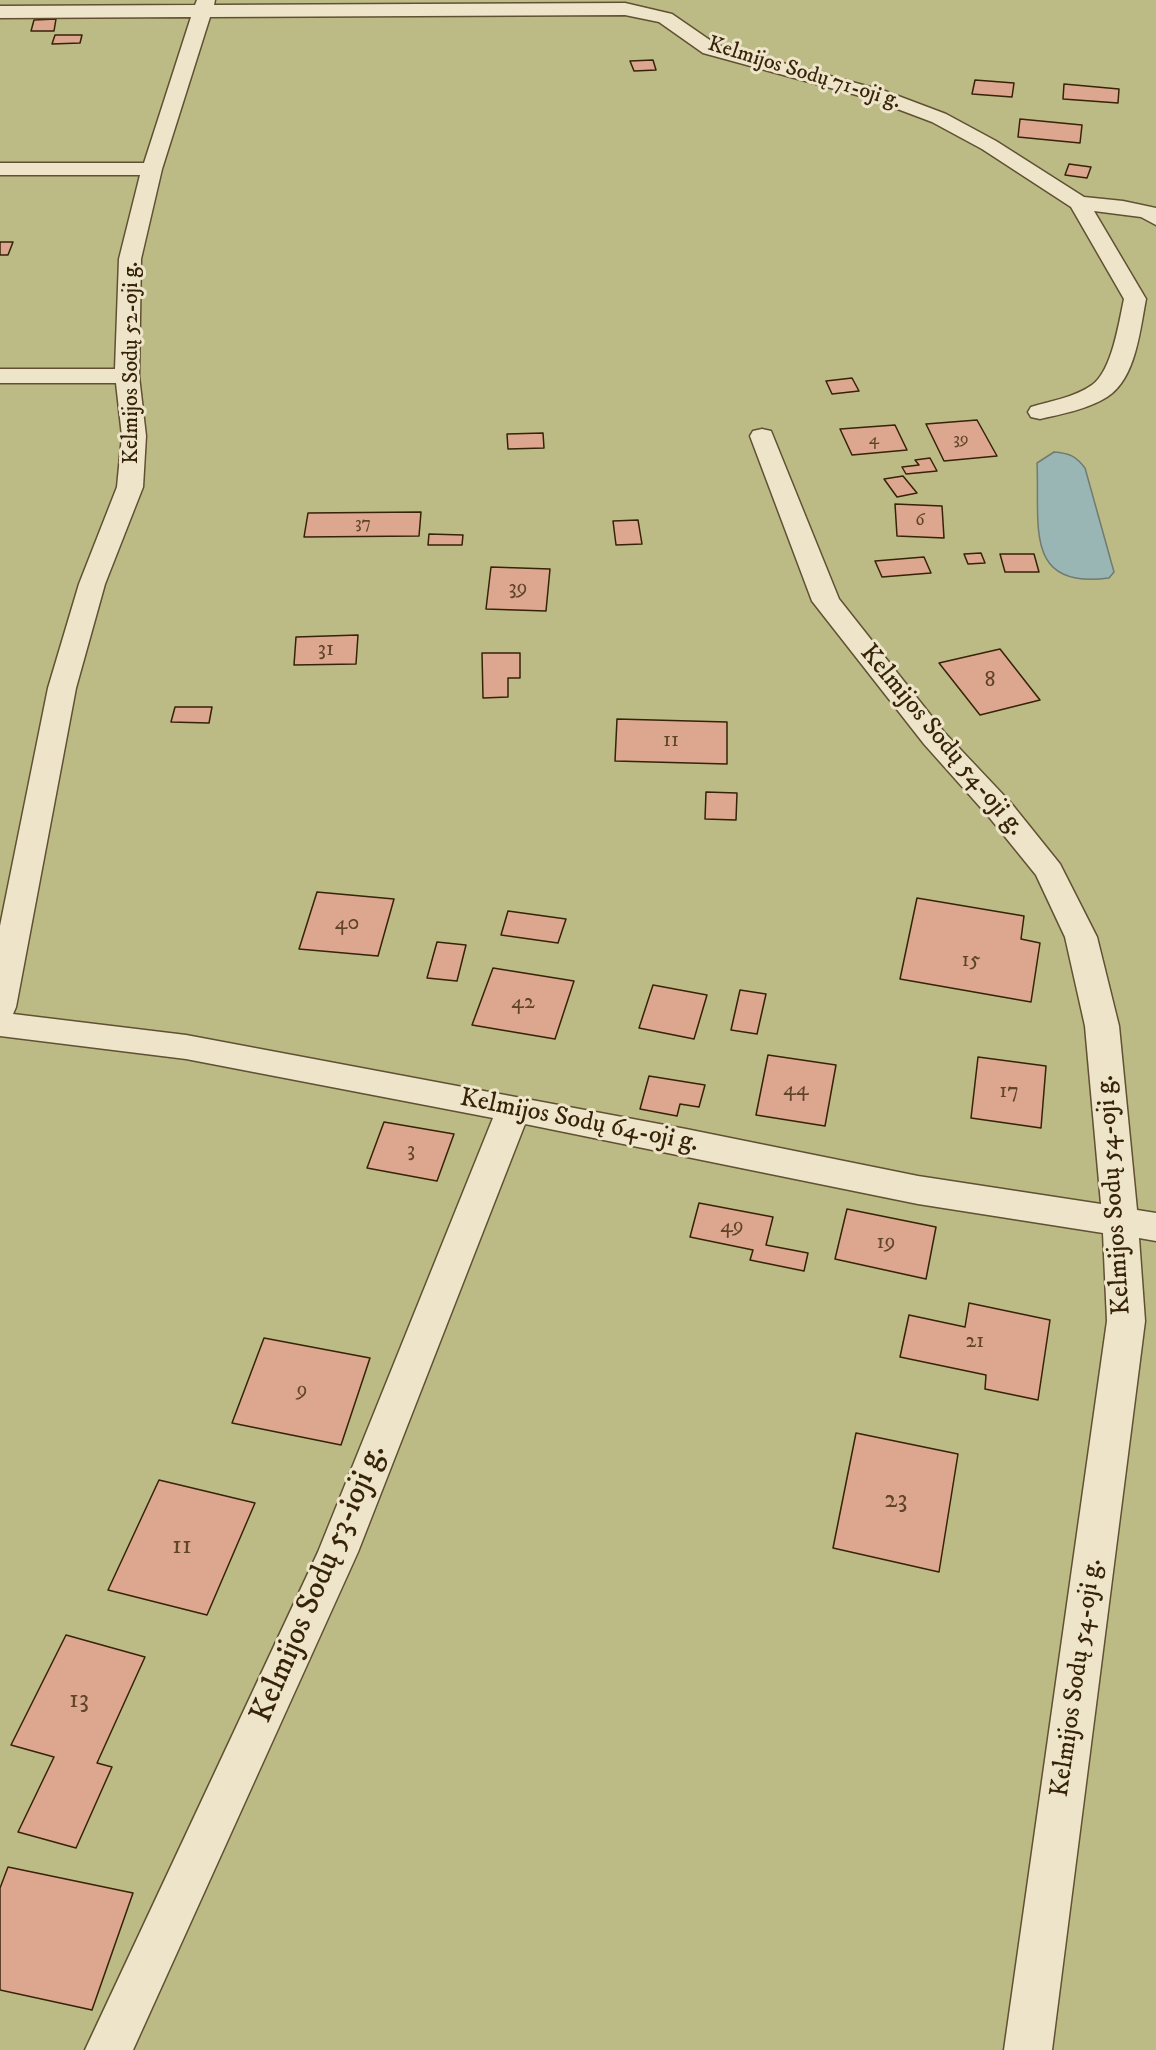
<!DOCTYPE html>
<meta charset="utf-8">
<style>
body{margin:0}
canvas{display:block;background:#e3d5ae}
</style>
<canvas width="1156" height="2050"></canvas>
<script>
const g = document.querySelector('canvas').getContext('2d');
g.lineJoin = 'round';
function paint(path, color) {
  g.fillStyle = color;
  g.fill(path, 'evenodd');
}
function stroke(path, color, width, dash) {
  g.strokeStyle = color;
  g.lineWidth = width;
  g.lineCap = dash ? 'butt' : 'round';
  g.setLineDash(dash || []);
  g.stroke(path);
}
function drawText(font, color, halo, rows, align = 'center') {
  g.font = font + ' "IM FELL DW Pica",serif';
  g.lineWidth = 6;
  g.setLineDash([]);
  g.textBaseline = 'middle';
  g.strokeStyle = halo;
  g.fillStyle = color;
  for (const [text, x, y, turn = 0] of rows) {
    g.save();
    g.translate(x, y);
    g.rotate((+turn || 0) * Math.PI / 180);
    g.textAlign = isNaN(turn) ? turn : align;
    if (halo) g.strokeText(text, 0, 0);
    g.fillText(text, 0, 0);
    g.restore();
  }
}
paint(new Path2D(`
 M0 0H1156V2050H0Z`), '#bcbb85');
const water = new Path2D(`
 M1054 452C1069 453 1076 456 1085 468L1114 572 1109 578C1023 590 1040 524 1037 463Z`);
paint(water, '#99b6b5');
stroke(water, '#717b70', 1.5);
const building = new Path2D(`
 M56 19 54 31H31L34 20Z
 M55 35H82L80 43 52 44Z
 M653 60 656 70 634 71 630 61Z
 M975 80 1014 83 1012 97 972 94Z
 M1064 84 1119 89 1118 103 1063 99Z
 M1020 119 1082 125 1080 143 1018 137Z
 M1069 164 1091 167 1087 178 1065 175Z
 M0 242H13L8 255H0Z
 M852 378 859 391 832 394 826 381Z
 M977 420 997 456 944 461 926 424Z
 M895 425 907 450 852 455 840 429Z
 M543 433 544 448 508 449 507 434Z
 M930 458 937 471 906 474 902 467 919 465 915 460Z
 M903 476 917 493 897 497 884 479Z
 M895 504 942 506 944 538 897 536Z
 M421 512 419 536 304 537 308 513Z
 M638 520 642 544 616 545 613 521Z
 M429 534 463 535 462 545H428Z
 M981 553 985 563 968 564 964 554Z
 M1000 554H1034L1039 572H1005Z
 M924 557 931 573 882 577 875 561Z
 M491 567 550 569 546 611 486 609Z
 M358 635 356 664 294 665 296 637Z
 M1000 649 1040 700 980 715 939 663Z
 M482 653H520V678H508V697L483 698Z
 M175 707H212L209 723 171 722Z
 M617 719 727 722V764L615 761Z
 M706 792 737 793 736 820 705 819Z
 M317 892 394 899 378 956 299 949Z
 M917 898 1024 916 1021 939 1040 943 1031 1002 900 979Z
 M508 911 566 919 558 943 501 935Z
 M437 942 466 945 457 981 427 978Z
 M493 968 574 981 555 1039 472 1025Z
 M653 985 707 995 694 1039 639 1028Z
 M740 990 766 994 757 1034 731 1030Z
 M768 1055 836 1065 825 1126 756 1115Z
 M978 1057 1046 1066 1041 1128 971 1118Z
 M649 1076 705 1085 699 1107 680 1104 677 1116 640 1109Z
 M384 1122 454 1134 437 1181 367 1168Z
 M699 1203 773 1217 766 1245 808 1253 804 1271 750 1260 753 1250 690 1237Z
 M847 1209 936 1227 926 1279 835 1259Z
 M969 1303 1050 1320 1038 1400 985 1389 986 1375 900 1357 909 1315 965 1327Z
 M264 1338 370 1358 341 1445 232 1423Z
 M856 1433 958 1454 939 1572 833 1548Z
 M159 1480 255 1503 207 1615 108 1590Z
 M66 1635 145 1657 97 1763 112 1767 76 1848 18 1832 54 1757 11 1745Z
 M8 1867 133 1893 92 2010 0 1990V1888Z`);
paint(building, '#dda68e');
stroke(building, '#362308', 1.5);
const minor = new Path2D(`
 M197 0H215L214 5 625 3 672 14 717 45 885 91 946 114 996 141 1084 197 1123 201 1156 208V225L1141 217 1094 211 1146 299C1140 329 1136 379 1107 397 1088 409 1062 414 1040 419L1031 417 1028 412 1031 407C1051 401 1075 397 1092 385 1112 371 1119 322 1124 299L1071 207 982 149 932 122 871 99 703 53 659 22 625 15 210 17 162 169 141 259 139 376 146 436 143 487 105 584 76 688 16 1007 13 1014 186 1035 686 1129 918 1176 1101 1204 1085 1026 1065 937 1036 875 989 817 924 744 812 601 750 436 753 431 762 429 771 431 839 599 944 732 1011 803 1060 864 1097 937 1119 1026 1137 1210 1156 1213V1241L1139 1238 1145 1321 1052 2050H1004L1107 1321 1103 1233 918 1204 525 1124 358 1552 133 2050H85L318 1552 493 1118 186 1059 0 1036V926L48 688 79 584 117 487 122 436 116 383H0V369H115L119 259 140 175H0V163H144L191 17 0 18V6L195 5Z`);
stroke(minor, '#615032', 3);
paint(minor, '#ede4ca');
drawText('18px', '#60442a', null, [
 ["4",874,440],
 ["39",961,440],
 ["6",920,521],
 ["37",363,524]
]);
drawText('22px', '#362308', '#ede4ca', [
 ["Kelmijos Sodų 71-oji g.",804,74,17],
 ["Kelmijos Sodų 52-oji g.",132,363,-90]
]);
drawText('22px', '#60442a', null, [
 ["39",518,589],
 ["31",326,650],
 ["8",990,681],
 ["11",671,741],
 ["40",347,924],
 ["15",971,961],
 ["42",523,1003],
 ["44",796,1090],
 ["17",1009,1092],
 ["3",411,1151],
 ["49",732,1227],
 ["19",886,1243],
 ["21",975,1342],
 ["9",302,1391]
]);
drawText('26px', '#362308', '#ede4ca', [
 ["Kelmijos Sodų 54-oji g.",941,741,50],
 ["Kelmijos Sodų 64-oji g.",579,1122,11],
 ["Kelmijos Sodų 54-oji g.",1115,1195,-94],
 ["Kelmijos Sodų 54-oji g.",1078,1678,-82]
]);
drawText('27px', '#60442a', null, [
 ["23",896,1501],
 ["11",182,1547],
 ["13",79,1701]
]);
drawText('32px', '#362308', '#ede4ca', [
 ["Kelmijos Sodų 53-ioji g.",320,1584,-67]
]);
</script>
